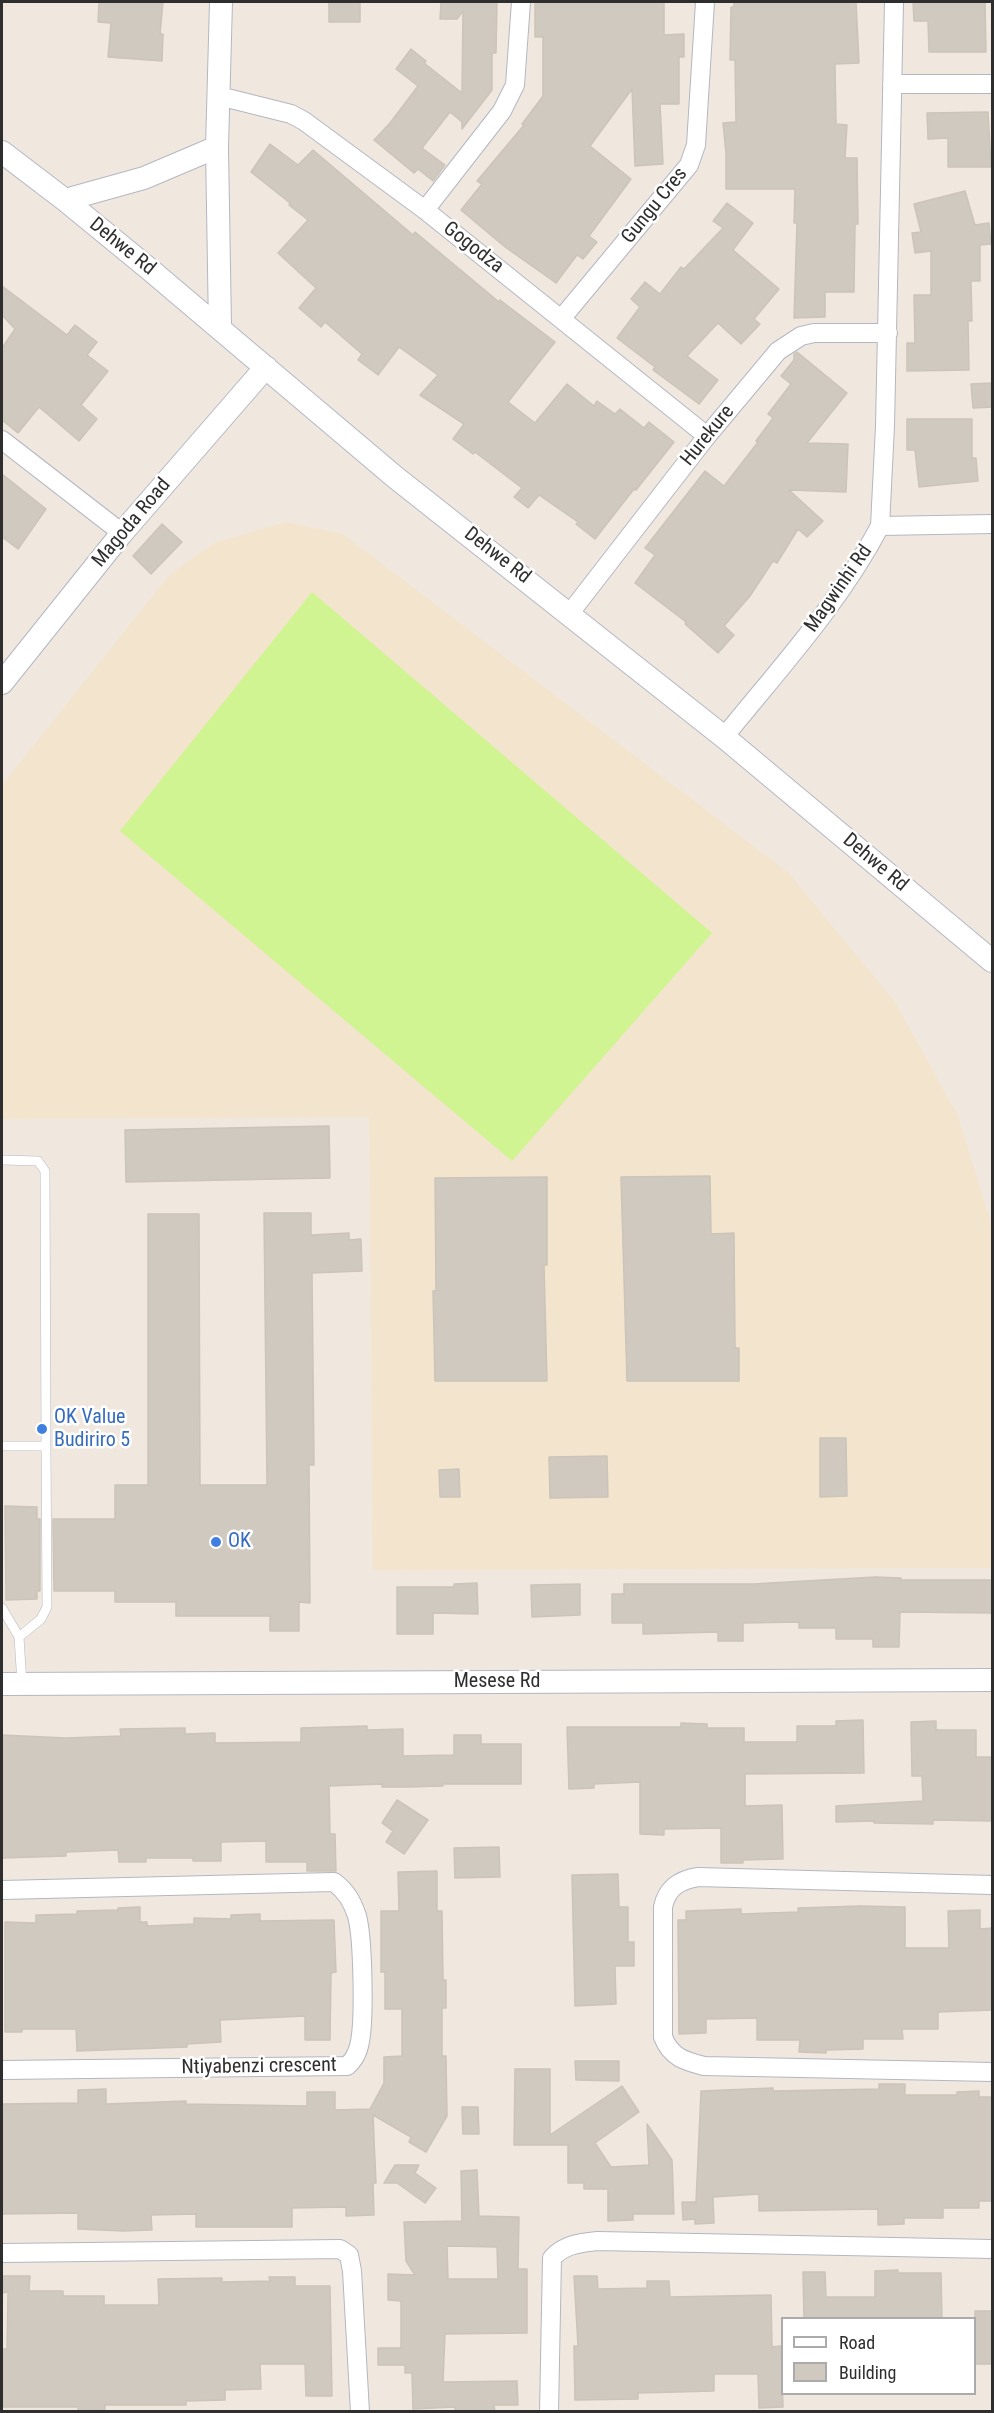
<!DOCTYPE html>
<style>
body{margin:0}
#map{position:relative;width:994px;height:2413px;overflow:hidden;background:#f0e8df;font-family:"Roboto Condensed",sans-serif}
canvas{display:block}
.frame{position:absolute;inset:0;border:3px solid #2e2e2e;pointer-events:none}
.legend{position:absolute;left:781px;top:2317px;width:195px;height:78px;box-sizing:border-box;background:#fff;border:2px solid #ababab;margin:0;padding:8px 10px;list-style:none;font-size:18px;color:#2e2e2e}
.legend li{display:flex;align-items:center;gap:12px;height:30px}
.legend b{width:30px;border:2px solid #ababab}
</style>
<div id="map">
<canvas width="994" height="2413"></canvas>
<div class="frame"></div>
<ul class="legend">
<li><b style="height:8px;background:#fff"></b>Road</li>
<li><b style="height:16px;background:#cfc9c0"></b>Building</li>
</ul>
</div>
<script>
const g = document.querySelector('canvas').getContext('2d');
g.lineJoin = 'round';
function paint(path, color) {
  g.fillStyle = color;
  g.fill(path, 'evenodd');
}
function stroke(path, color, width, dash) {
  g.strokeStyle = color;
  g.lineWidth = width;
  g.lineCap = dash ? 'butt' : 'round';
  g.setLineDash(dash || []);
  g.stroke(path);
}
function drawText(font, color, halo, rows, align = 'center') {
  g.font = font + ' "Roboto Condensed",sans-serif';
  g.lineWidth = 5;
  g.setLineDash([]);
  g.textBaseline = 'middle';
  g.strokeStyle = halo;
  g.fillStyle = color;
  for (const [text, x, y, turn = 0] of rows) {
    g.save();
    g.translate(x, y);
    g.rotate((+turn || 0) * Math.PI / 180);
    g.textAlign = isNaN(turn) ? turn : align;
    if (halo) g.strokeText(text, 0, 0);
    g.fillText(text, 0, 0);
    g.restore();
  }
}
paint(new Path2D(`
 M285 522 343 534 789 873 896 1003 958 1116 992 1227V1568L373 1570 369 1117 2 1119V785L169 575 214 543Z`), '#f3e5cd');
paint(new Path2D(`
 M312 592 712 933 512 1161 120 831Z`), '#cff491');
const building = new Path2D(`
 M99 2H163L160 34H163L162 61 108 57 111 23 98 22Z
 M329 2H360V22H329Z
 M441 2H497L496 53H492V90L462 129V122L450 112 422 148 445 165 433 181 418 169 414 173 374 140 390 123 418 86 396 69 411 49 426 61 424 63 462 93 463 11 457 19H440Z
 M535 2H664V35L684 34V57H679V104H660L663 164 635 166 632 89 590 146 631 179 589 236 597 242 583 259 577 255 556 283 505 247 461 210 482 184 477 181 524 125 522 124 543 96V37H535Z
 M734 2H856L859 63 835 64 836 124 847 125 845 158H857L858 224H855L854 292H825V317L794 318 797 223H794L795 189H726V153L723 123 736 122 735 60H730L731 7H734Z
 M913 2H985L986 52H929L928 21H914Z
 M988 112 991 167H948V138L928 139 927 113Z
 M270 144 298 165 313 150 413 235 415 232 499 302 500 300 555 342 508 402 535 423 567 384 594 406 597 401 615 414 620 409 644 428 649 422 674 442 636 490 634 489 595 539 576 524 578 522 539 495 528 508 514 497 522 488 475 452 473 454 453 439 464 424 420 395 438 375 399 347 378 375 358 360 362 354 325 322 321 327 299 308 316 288 278 253 308 220 289 205 290 203 251 172Z
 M965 191 975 225 989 223 991 244 980 245V281H971L972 321H968L969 370 907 371V343H915L914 295H931V251L915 253 912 233 921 232 914 204Z
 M727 203 753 223 733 250 779 289 754 319 760 324 741 344 718 323 687 356 718 380 699 404 653 370 655 367 617 338 640 307 631 299 645 282 660 294 681 267 684 269 723 228 713 221Z
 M2 286 67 335 75 325 97 342 87 355 108 371 81 405 97 419 79 441 39 407 18 433 2 420V348L15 329 2 315Z
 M797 352 847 393 807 443 848 444 846 492 789 490 823 521 807 537 798 529 777 563 773 561 750 596 724 626 734 635 718 653 685 624 686 622 635 583 655 555 645 548 705 471 724 486 758 442 756 441 773 418 768 414 791 384 781 376 794 360V354Z
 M993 383V407L973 408 971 384Z
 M907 419H972V458H976L978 481 919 487 915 450H907Z
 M2 474 46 509 18 549 2 537Z
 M162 524 182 542 151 574 133 556Z
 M329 1126 330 1178 126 1182 125 1130Z
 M710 1176 711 1234 734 1233 735 1348H739V1381H627L621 1177Z
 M547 1177V1265H544L547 1381H435L433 1291H436L435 1178Z
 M264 1213H311V1235L349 1233V1240L361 1239 362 1271 312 1273 314 1465H309L310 1603 299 1602V1631H270V1616H176V1602H115V1591H54L53 1519H115V1485H148V1214H199L200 1485H267Z
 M820 1438H846L847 1496 820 1497Z
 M607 1456 608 1497 550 1498 549 1457Z
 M459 1469 460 1497H440L439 1470Z
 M5 1506 37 1507V1519H40V1591H37V1599L6 1600Z
 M875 1577 901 1578V1580H993V1613L900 1612 899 1647H873V1639H836V1628H799V1622L743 1623V1641H718V1632L643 1634V1623H612V1594H624V1584H753Z
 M477 1583 478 1614 433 1613V1634H397V1587H454V1584Z
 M580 1584V1615L532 1617 531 1585Z
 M863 1720 864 1773 745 1774V1806L782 1805 783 1859 743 1860V1863H721V1828L664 1829V1835L640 1834V1782L594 1784V1788L569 1789 567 1727H681V1723L707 1724V1728H744V1742H797V1726H836V1721Z
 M936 1721V1730H976V1757H993V1821L933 1820V1824L874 1823V1821L836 1822V1806L923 1801 922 1776H912L911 1722Z
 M367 1726V1730L403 1729V1756L454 1755V1735H481V1744H521V1784H443V1786L406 1787H382V1784L329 1786 330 1834H335L336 1871H307V1862H266V1841L221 1842V1861H193V1858H146V1862H119L118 1850 66 1852V1856L2 1858V1735L66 1738 121 1736 120 1729 185 1728V1734L215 1733V1743L301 1742V1728Z
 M397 1800 428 1820 404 1854 386 1842 393 1831 382 1823Z
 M499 1847 500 1877 455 1878 454 1848Z
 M437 1871V1911H442L443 1980H446V2008H442V2056H446L447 2116 426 2152 409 2142 411 2137 373 2115 376 2183H373L374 2215 346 2216V2207L292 2208V2227H196V2214L151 2215 152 2230 123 2231 78 2229V2213L2 2214V2104L78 2103V2090L106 2089V2104L186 2101V2104L307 2106V2092H335V2110L370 2109 384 2083V2057L402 2056V2009H385V1972H381V1911H399L398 1872Z
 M618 1874 619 1907H628V1942H634V1966H615L616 2004 575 2006 572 1875Z
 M860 1906 905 1907V1948H949L948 1911 980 1910V1929L993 1928V2010L938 2012V2029H902L903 2039H863V2049L826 2050V2053L799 2052 800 2040H757V2018L706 2019V2033L679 2034 678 1920H686V1911L741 1909V1914L798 1912V1908Z
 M140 1907V1922H147V1926L194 1924V1918L231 1919V1915L260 1914V1921L334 1920 336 1972 331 1973 330 2040H305V2016L220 2020 221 2042 187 2044V2047L77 2051 76 2029H22V2032H5V1922L36 1923V1915L77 1914V1911L118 1910V1908Z
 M575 2061H619V2081L576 2080Z
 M515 2069H550V2135L622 2086 639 2112 595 2143 611 2167 649 2165 647 2124 672 2160 674 2214H633V2220L608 2221V2189H584V2183H568V2145H514Z
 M879 2084H905V2095H957V2092L979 2091V2097H993V2201H979V2208H943V2218H904V2224L878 2225V2209L759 2211V2194L713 2197 714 2223 695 2224V2219L683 2220 682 2202H696L701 2091 773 2088V2091L879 2089Z
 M462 2107H478L479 2134H463Z
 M395 2165H419L415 2173 436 2188 425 2203 397 2183H384Z
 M477 2170 479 2216 519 2217 518 2269H527V2333L445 2334 443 2382 517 2381 518 2405H494L495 2412H455V2407L413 2409 412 2373H405V2365H378V2348H401V2301L388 2300V2274L415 2275 406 2261 404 2222 462 2221 461 2171ZM447 2246 497 2247 498 2279H448Z
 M898 2270V2273H941L942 2319H804L803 2272H825L826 2297H875V2271Z
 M2 2276H30L29 2291H63V2296H104V2305H159L158 2279 222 2278V2282L270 2281 269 2277H295V2286H330L332 2396H306L305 2364H260L261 2389 225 2390V2400L186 2401V2405H105V2410L78 2411V2407H2V2349H7L8 2292 2 2293Z
 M574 2276H597L598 2289 647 2288V2281H669L670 2297 771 2295 772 2347 781 2346 783 2407 759 2408 758 2374H714V2391L638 2393V2399L575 2400 574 2346H578Z
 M975 2311H993V2364H975Z`);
paint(building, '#cfc9c0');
stroke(building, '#ccc4b8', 1.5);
const service = new Path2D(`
 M2 1160 38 1161 45 1171 46 1446H2
 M2 1608 19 1637 22 1684
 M19 1637 41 1619 47 1607 46 1446`);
const minor = new Path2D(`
 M892 84H992
 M219 96 291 114 304 121 425 210 707 436
 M425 210 502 111 515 85 521 2
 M561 319 689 165 696 145 697 129 705 2
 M2 440 122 533
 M880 526 885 426 894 2
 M570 613 707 436 778 351 801 336 814 333H888
 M724 737C779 669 839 604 880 526L992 524
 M992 1885 698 1877C679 1880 667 1888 663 1907V2037C671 2057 684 2061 704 2066L992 2072
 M2 1890 334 1882C346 1891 352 1901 357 1916 363 1938 365 2024 359 2046 357 2054 353 2061 347 2066L2 2070
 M2 2253 340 2249 349 2255 352 2271 360 2412
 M549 2412 552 2258C565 2244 580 2243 598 2241L992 2249`);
const tertiary = new Path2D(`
 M2 152 65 200 148 268 395 477 724 737 992 961
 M65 200 144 178 217 147
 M220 328 217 147 221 2
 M2 683 122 533 266 367
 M2 1684 992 1680`);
stroke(service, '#b3b7c2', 10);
stroke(minor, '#b3b7c2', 20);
stroke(tertiary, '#b3b7c2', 24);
stroke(service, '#fff', 9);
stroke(minor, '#fff', 18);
stroke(tertiary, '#fff', 22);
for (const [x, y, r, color] of [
 [42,1429,6,"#3f7fe0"],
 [216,1542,6,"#3f7fe0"]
]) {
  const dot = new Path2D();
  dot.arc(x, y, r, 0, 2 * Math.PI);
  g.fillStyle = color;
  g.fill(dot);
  stroke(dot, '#fff', 2);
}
drawText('20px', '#2e2e2e', '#fff', [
 ["Gungu Cres",655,206,-51],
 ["Dehwe Rd",122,247,39],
 ["Gogodza",473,248,38],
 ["Hurekure",708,436,-51],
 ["Magoda Road",132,523,-50],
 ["Dehwe Rd",497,556,38],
 ["Magwinhi Rd",839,589,-55],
 ["Dehwe Rd",875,863,40],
 ["Mesese Rd",497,1682],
 ["Ntiyabenzi crescent",259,2067,-1]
]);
drawText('20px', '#366cbe', '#fff', [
 ["OK Value",54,1418],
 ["Budiriro 5",54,1441],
 ["OK",228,1542]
], 'left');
</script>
